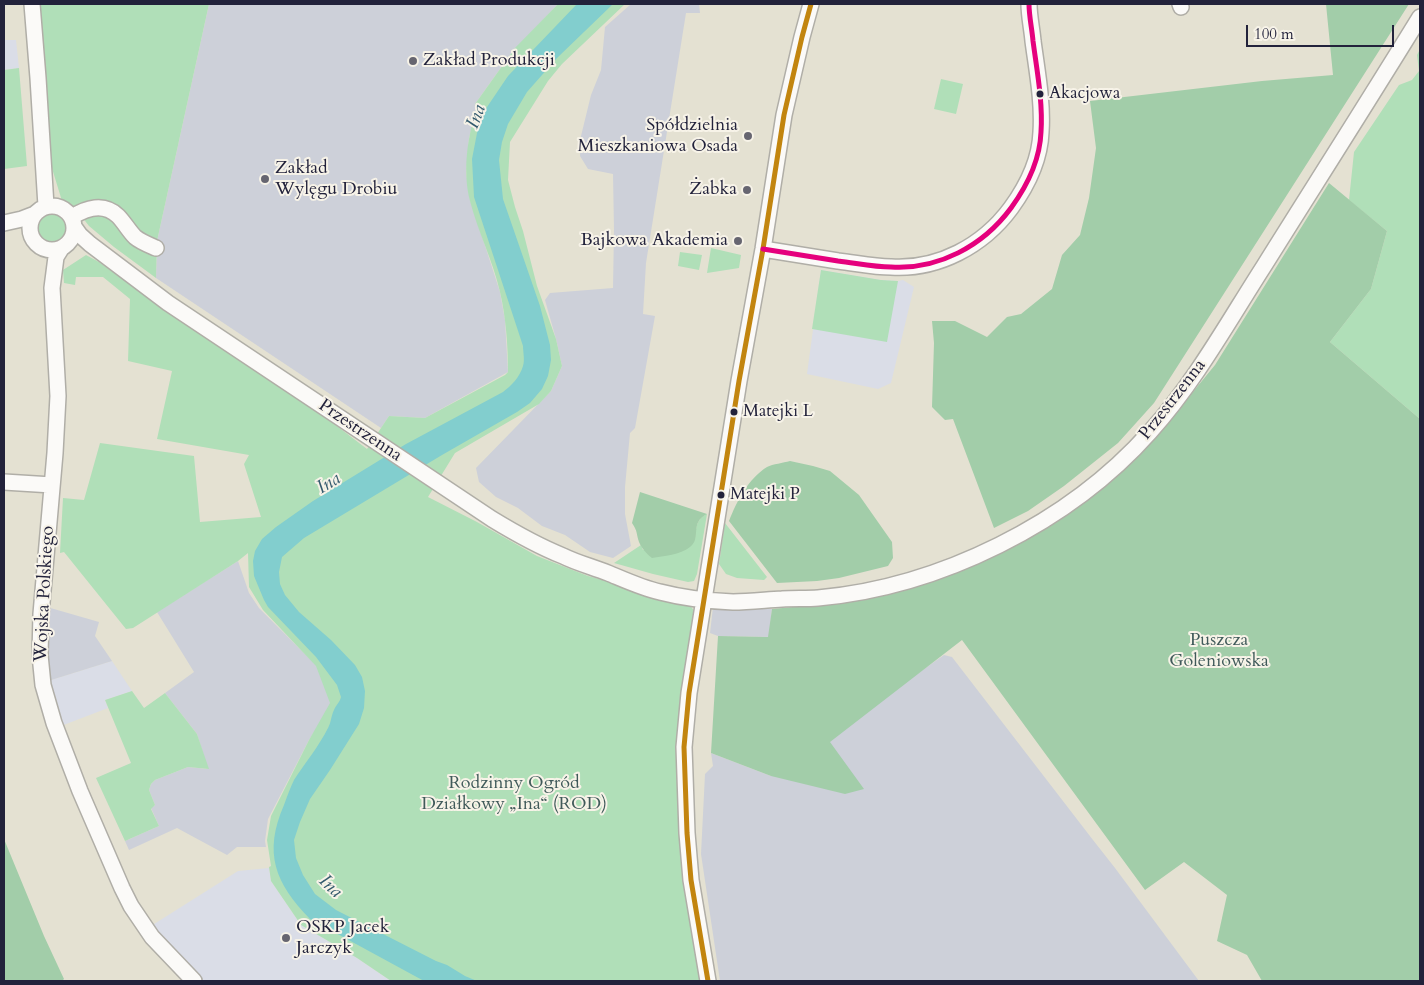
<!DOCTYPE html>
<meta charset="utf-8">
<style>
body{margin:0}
#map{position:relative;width:1424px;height:985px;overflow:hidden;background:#e4e1d2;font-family:Cardo,serif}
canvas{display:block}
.frame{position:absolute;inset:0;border:5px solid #22223b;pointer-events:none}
.scale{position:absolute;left:1246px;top:25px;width:148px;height:22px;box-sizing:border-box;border:2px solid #22223b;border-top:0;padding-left:6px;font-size:15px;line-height:18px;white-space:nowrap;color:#22223b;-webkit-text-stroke:4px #f7f3e8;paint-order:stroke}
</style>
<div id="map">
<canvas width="1424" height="985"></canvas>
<div class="frame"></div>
<div class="scale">100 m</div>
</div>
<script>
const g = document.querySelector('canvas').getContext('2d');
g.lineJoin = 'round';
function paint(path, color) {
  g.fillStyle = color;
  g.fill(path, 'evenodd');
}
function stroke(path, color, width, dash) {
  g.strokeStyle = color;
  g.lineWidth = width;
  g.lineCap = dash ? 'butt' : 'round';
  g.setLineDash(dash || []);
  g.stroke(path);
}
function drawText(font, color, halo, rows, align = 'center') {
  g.font = font + ' Cardo,serif';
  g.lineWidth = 4;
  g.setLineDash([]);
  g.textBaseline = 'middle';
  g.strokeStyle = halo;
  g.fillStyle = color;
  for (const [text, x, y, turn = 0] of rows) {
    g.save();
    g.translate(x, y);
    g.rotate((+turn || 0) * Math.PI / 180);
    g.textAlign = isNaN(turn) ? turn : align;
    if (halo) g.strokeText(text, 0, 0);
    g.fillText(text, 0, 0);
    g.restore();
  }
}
paint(new Path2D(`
 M4 40H16L19 68 4 70Z
 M821 270 881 280 898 281 903 280 914 287 891 383 878 389 807 374Z
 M112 661 132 691 105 700 108 708 61 726 48 681Z
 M269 868 271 881 301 925 357 958 391 981H202L151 926 238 871Z`), '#dadde7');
paint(new Path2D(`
 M209 4H558L510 55 475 104 478 106 469 138 466 173 470 199 500 292 505 320 508 372 425 418 389 416 381 428 156 278 157 241Z
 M631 4H699L700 13H686L646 263 643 314 655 316 635 428 630 433 625 487V514L631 546 613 558 590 552 565 535 542 526 518 508 496 497 479 482 476 468 551 391 562 366 556 339 545 300 550 293 613 288 614 230 613 174 588 169 580 156 581 136 591 95 601 70 605 27Z
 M238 561 249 593 259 608 318 667 328 684 331 706 309 740 268 819 265 841 266 847H237L227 855 177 828 129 850 125 841 159 826 151 808 155 805 149 790 151 784 155 780 188 767 208 769 197 734 165 693 194 672 157 612Z
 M47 607 99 622 95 636 112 661 48 681Z
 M713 607 772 609 769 637 718 636 710 633Z
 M944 655 952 657 1093 840 1115 868 1199 981H720L701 854 705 774 713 766 711 753 771 776Z`), '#cdd0d9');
paint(new Path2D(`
 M35 4H209L157 241 156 278 114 247 89 226 82 217 73 210 68 208 62 201 51 165Z
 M558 4H625L562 64 548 81 510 142 508 180 515 207 523 231 537 286 556 339 562 366 551 391 539 404 455 453 428 497 477 522 537 556 588 576 689 604 695 612 677 745 704 981H391L357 958 301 925 271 881 269 867 271 866 267 840 271 816 309 740 330 703 316 666 263 610 249 587 248 553 238 561 133 628 126 629 64 552 60 553 63 498 84 500 100 443 194 456 200 522 261 517 244 464 249 455 157 439 172 371 128 361 130 299 103 277H76L75 285 64 283 63 270 86 255 99 262 164 309 333 423 367 449 389 416 425 418 505 375 508 372C508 346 506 318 500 292 493 261 478 232 470 201 462 169 468 136 477 106L475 104 515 48Z
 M1420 49V419L1330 342 1371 289 1387 231 1349 200 1354 152 1399 85 1412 80 1419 71 1417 55Z
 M19 68 27 166 4 169V70Z
 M941 79 963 84 956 114 934 109Z
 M37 228a15 15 0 1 1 30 0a15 15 0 1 1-30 0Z
 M711 248 741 255 739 268 707 273Z
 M680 252 702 255 699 270 678 266Z
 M821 270 881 280 898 281 887 342 812 329Z
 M707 514 697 574 694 581 688 582 653 574 614 563 641 545 643 550 695 539C696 528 696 519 707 514Z
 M725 523 767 577 764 580 737 578 726 574 719 564Z
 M132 691 144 708 165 693 197 734 209 769 188 767 155 780 151 784 149 790 155 805 151 809 159 826 125 841 96 778 131 763 105 700Z`), '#b0dfb8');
paint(new Path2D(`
 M1326 4H1409L1154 403 1118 443 1064 486 1028 511 994 528 953 419 945 420 932 407 934 343 932 321H955L987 337 1007 317 1021 314 1052 289 1062 255 1080 235 1089 198 1096 148 1090 101 1262 81 1333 75Z
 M1329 183 1387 231 1371 289 1330 342 1420 419V981H1293L1292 980 1262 981 1247 955 1217 941 1227 895 1184 862 1145 890 962 640 830 742 864 789 845 794 771 776 711 753 718 636 768 637 772 609 824 604 900 590 968 567 1031 537 1094 495 1151 443 1215 365Z
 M790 461 813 466 830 471 859 495 892 542 893 558 888 566 839 578 817 581 777 583 729 521C737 501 748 479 767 467 773 464 783 463 790 461Z
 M640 492 707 514C689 523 702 538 690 547 680 555 664 556 652 558 646 553 642 549 639 542 636 533 638 532 632 523Z
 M4 839 44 936 64 979 62 981H4Z`), '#a2cda9');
paint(new Path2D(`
 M577 4H613L557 58 527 92 508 124 502 142 499 160 503 199 540 306 550 345 551 360 548 376 542 389 530 403 517 412 442 455 304 538 282 557 279 572 280 584 285 595 299 612 331 640 355 665 362 677 365 691 364 708 359 724 330 770 310 799 300 822 294 840 296 858 303 875 315 894 336 910 436 961 447 965 465 976 477 981H424L310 919C275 883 263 853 284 805 287 797 290 788 294 780 305 763 319 746 328 728 331 723 331 716 334 710 336 705 340 702 341 697L337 685 316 657 268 607 264 600 254 576 253 561 255 551 262 539 276 527 313 501 406 444 503 392C511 386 520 377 523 366 525 360 523 352 523 346L474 197 472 159 478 128 485 110 508 76Z`), '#82cece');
const minor = new Path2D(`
 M32 4 38 78 46 206
 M1180 4 1181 7
 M30 228a22 22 0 1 1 44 0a22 22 0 1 1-44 0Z
 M72 217C86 208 104 202 118 216 124 222 129 231 135 237 141 242 149 245 156 248
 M4 223 22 219 35 214
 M75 228 80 235 90 244 168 303 492 519C515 533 538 546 563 556 577 563 593 567 608 573 625 580 642 588 660 592 683 598 709 601 733 602 749 602 765 600 782 599 794 598 806 599 818 598 940 587 1069 523 1150 432 1195 382 1228 322 1264 266 1316 183 1369 100 1420 17
 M61 249 56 257 52 288 58 396 55 453 41 614 40 655 43 685 54 723 80 791 122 888 131 906 152 937 194 981
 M763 249C788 253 813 257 838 261 856 263 873 267 891 267 938 270 983 246 1011 208 1027 186 1040 159 1041 132 1043 102 1037 71 1033 41 1032 29 1029 16 1029 4
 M4 482 52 485
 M708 981 691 880 687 833 684 747 689 693 739 381 763 249 784 115 802 37 811 4`);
stroke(minor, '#b0aea7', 18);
stroke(minor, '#fbfaf8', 15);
stroke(new Path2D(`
 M708 981 691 880 687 833 684 747 689 693 739 381 763 249 784 115 802 37 811 4`), '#c2850f', 5);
stroke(new Path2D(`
 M763 249C788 253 813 257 838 261 856 263 873 267 891 267 938 270 983 246 1011 208 1027 186 1040 159 1041 132 1043 102 1037 71 1033 41 1032 29 1029 16 1029 4`), '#e5007d', 5);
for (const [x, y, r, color] of [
 [413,61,5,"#666570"],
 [1040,94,4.5,"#22223b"],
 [748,136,5,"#666570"],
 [265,179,5,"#666570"],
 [747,190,5,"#666570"],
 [738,241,5,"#666570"],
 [734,412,4.5,"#22223b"],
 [721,495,4.5,"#22223b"],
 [286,938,5,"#666570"]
]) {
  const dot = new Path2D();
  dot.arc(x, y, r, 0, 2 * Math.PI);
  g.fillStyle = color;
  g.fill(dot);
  stroke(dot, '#f7f3e8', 2);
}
drawText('17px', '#22223b', '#f7f3e8', [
 ["Akacjowa",1049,94],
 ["Matejki L",743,412],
 ["Matejki P",730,495]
], 'left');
drawText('18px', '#22223b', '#f7f3e8', [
 ["Zakład Produkcji",423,61],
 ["Spółdzielnia",738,126,"right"],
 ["Mieszkaniowa Osada",738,147,"right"],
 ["Zakład",275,169],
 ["Wylęgu Drobiu",275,190],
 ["Żabka",737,190,"right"],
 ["Bajkowa Akademia",728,241,"right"],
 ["OSKP Jacek",296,928],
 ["Jarczyk",296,949]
], 'left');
drawText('18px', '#22223b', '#f7f3e8', [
 ["Przestrzenna",1173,400,-52],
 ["Przestrzenna",360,431,34],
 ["Wojska Polskiego",45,594,-87]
]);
drawText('18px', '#405a5a', '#f7f3e8', [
 ["Puszcza",1219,641],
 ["Goleniowska",1219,662],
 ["Rodzinny Ogród",514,784],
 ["Działkowy „Ina“ (ROD)",514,805]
]);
drawText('italic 19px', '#355b6e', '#f7f3e8', [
 ["Ina",477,117,-69],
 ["Ina",329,484,-31],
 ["Ina",330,887,44]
]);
</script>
